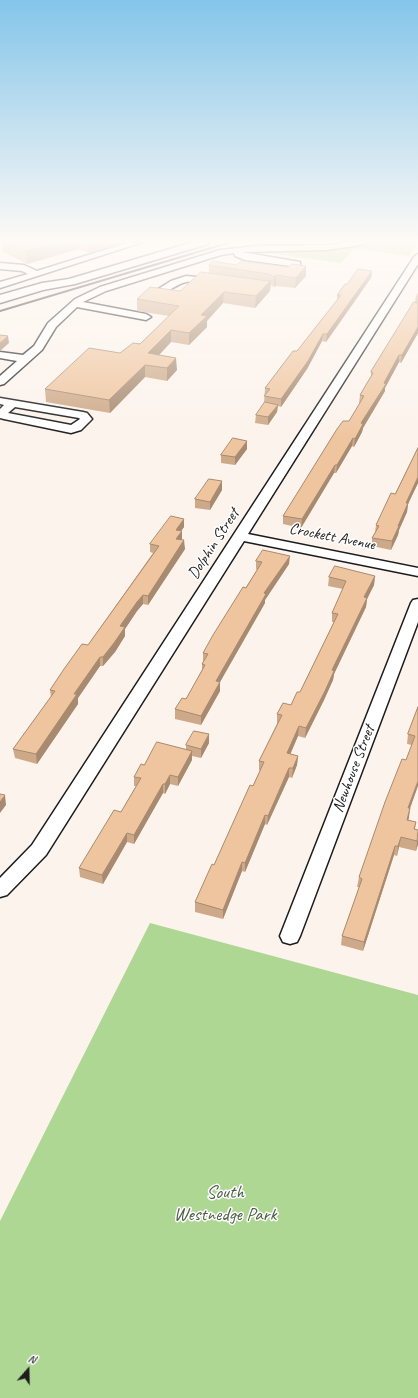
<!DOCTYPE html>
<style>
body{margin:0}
#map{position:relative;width:418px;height:1398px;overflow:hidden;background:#fcf3ec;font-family:Caveat,sans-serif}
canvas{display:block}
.north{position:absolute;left:8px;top:1350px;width:40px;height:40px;-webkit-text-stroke:3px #fff;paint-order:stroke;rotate:20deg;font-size:11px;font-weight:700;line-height:16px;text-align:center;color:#1c1c1c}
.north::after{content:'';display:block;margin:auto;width:14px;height:18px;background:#1c1c1c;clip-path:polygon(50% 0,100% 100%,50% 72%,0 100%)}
</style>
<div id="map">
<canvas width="418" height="1398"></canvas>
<div class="north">N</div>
</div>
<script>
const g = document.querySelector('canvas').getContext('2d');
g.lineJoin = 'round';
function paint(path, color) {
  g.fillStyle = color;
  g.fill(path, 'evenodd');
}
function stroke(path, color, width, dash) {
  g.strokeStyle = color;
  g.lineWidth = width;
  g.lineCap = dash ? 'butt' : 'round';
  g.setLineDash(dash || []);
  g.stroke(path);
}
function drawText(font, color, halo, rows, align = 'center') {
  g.font = font + ' Caveat,sans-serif';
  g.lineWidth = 3;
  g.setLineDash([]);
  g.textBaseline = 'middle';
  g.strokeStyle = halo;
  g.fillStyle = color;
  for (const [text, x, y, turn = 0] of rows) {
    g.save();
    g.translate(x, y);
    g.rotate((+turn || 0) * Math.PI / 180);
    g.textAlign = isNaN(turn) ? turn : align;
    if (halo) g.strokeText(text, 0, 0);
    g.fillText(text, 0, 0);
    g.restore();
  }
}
paint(new Path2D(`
 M364 242H418L409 256 354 248 341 263 267 253 270 249 348 247Z
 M150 923 418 995V1398H0V1221Z`), '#aed794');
const minor = new Path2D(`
 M130 242H143L0 288V282L28 274 22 271 0 269V263L24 265 37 271Z
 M349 242H365L361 245 327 250 242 252 300 262V266L288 275 274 272 272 270 277 267 286 269 290 266 245 260 235 256 234 253 221 255 106 291 83 302 146 314 151 317 146 320 77 307 56 327 42 350 4 384 0 385V376L17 361 0 358V352L23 355 34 346 48 323 75 299 100 287 220 250 256 246 327 245Z
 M418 254V264L248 534 418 568V576L244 541 46 855 7 895 0 897V878L32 845 414 257Z
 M186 276 218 279 220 281C213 287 195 280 186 282 176 284 166 295 157 293L155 291 171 281Z
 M0 398 83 412 87 413 92 419 81 430 71 433 4 419 0 418V409L4 405 0 404ZM15 407 79 418 80 419 71 425 8 413Z
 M418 599V622L300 936 297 942 290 944 283 942 280 936 411 603 413 600Z`);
const major = new Path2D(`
 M193 242H209L208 244 75 284 43 290 0 303V295L42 283 69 279Z`);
stroke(minor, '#1c1c1c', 3);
stroke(major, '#1c1c1c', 3);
paint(minor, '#fff');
paint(major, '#fff');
stroke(new Path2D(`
 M0 311 231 242`), '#1c1c1c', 2);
paint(new Path2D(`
 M2 242H120V243L89 253 79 249 27 264 3 252Z
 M209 265 306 276 295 288 276 286 274 287 271 285 270 291 255 308 223 303 207 321V327L189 345 171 342 159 355 177 370 167 381 145 377 110 413 46 402 45 389 140 344 169 316 137 311V299L180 291 209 273Z
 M372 271 371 278 326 342 322 341 307 369 281 407 278 406 277 412 268 425 255 423 256 415 264 404 265 388 297 351 337 301V295L347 284Z
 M418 292V333L401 363 399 362 385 388V391L363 428 362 432 354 447 352 446 336 473H334L301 528 283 524V516L349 421 360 403H359L360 395 371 377V372L415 302 416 296Z
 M418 448V483L408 504 407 512 399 530 398 535 391 550 372 546V538L375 533 376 525 395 494Z
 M247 449 235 465 221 463V455Z
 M222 490 210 510 195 508V499Z
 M184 519V527L181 531 182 540 185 549 148 605 143 604 137 611 125 629V636L115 652 103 666H100L78 698V704L37 764 15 758 13 749 51 697 50 690 88 645 153 553 150 552V544Z
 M256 561 289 564 265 600V603L220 682V691L201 725 175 719V709L186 699 202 670V664L203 662V653L257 570 256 569Z
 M375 576 374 585 367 599 366 607 334 674 333 680 324 700 305 738 298 736 290 754 298 756 297 765 292 778 289 777 267 825 265 824 245 872 242 871 223 919 195 912V902L214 865 260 771 259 770V761L277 724V714L291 705 300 692 334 622H332V613L343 589 328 586 329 577Z
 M418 707 410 808 408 820 416 822 415 829 418 844 416 851 399 847 397 856 394 855 363 951 341 945 342 936 359 887H357L359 877 406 760 412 745 407 744 408 734Z
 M209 743 201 758 192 756V760L178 786 170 784 165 794 163 793 134 844 127 842 103 884 80 877 79 868 121 812 136 786H134V777L144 765 186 749V745Z`), '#cea989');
paint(new Path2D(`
 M59 242H79V249L27 264 26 251Z
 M88 242H120V243L89 253Z
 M306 266V276L295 288 296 278Z
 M372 271 371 278 326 342 327 334Z
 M276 275V286L274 287V277Z
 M271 280 270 291 255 308 256 296Z
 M224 292 223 303 207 321V327L189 345V333L201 315Z
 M418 327V333L401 363 402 355Z
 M171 330V342L149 366 148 353Z
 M323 334 322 341 307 369 281 407V399Z
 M8 336 9 343 0 351V343Z
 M399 355V362L385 388V391L363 428 362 432 354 447 355 439 361 423Z
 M176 358 177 370 167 381V368Z
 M145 365V377L110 413 109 400Z
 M278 405 277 412 268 425V417Z
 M353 438 352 446 336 473 337 465Z
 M247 441V449L235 465V457Z
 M335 465 334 473 301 528 302 519Z
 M418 477V483L408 504 407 512 399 530 398 535 391 550 392 541 406 503Z
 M222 481V490L210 510V502Z
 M184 519V527L176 538V530Z
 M182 531V539L176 547V539Z
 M184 540 185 549 148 605V596Z
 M290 556 289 564 265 600V603L220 682V691L201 725V716L216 681 264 593Z
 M375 576 374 585 367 599 366 607 334 674 333 680 324 700 305 738 306 728 364 597Z
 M143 595V604L137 611 125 629V636L115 652 103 666V657L120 626 137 602Z
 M100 657V666L78 698V704L37 764 36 754 74 694Z
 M299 726 298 736 287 762V753Z
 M209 734V743L201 758V749Z
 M192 751V760L178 786V777Z
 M298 756 297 765 292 778 293 768Z
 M289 768V777L267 825 268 816Z
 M170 775V784L165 794V784Z
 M418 781V786L407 817 408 808Z
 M163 784V793L134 844V835Z
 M5 795 6 805 0 813V802Z
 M410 808 409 818 405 829 407 820Z
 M265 815V824L245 872V863Z
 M127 833V842L103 884 102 875Z
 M401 837 399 847 397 856 398 846Z
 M418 839V844L416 851 417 841Z
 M395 846 394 855 363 951 364 942Z
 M242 862V871L223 919V910Z`), '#a78a6f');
const building = new Path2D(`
 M6 242H59L26 251Z
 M213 261 237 265 241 261 288 267 292 264 306 266 296 278 276 275 274 277 269 274 209 265Z
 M358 269 372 271 327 334H323L308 361 281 399 264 396 270 389 265 388 293 351H297L341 295H337L345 284H347Z
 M201 272 268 281 271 280 256 296 224 292 201 315 207 316 189 333 171 330 148 353 176 358 167 368 145 365 109 400 45 389 89 348 120 353 133 343 140 344 179 306 137 299 150 287 180 291Z
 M414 302 418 303V327L402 355H399L384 383 386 384 361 423 363 424 355 439 353 438 337 465H335L302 519 283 516 337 429 343 421H349L364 396 360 395 373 373 371 372Z
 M0 335 8 336 0 343Z
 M265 402 278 405 268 417 256 415Z
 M233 438 247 441 235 457 221 455Z
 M418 448V477L406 503H408L398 526H399L392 541 372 538 379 526 376 525 391 493 395 494Z
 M209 479 222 481 210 502 195 499Z
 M171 516 184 519 176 530 182 531 176 539 184 540 148 596 143 595 137 602 120 626 125 627 114 643 103 657H100L74 694H77L36 754 13 749 55 691 50 690 64 669 82 644 88 645 159 546 150 544Z
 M263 550 290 556 264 593 266 594 216 681 220 682 201 716 175 709 182 698 186 699 205 665 202 664 208 654 203 653 213 635 243 587 246 588 262 562 256 561Z
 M335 566 375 576 364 597 367 598 332 670 334 671 325 691 306 728 299 726 287 753 298 756 293 768H289L268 816 265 815 245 863 242 862 223 910 195 902 212 864 214 865 250 785 253 786 264 762 259 761 282 715 277 714 283 703 291 705 297 692H300L338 614 332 613 346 581 329 577Z
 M418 707V781L408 808H410L407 820 416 822 414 829 418 830 417 841 401 837 398 846H395L364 942 342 936 362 879 359 877 385 802 402 759 406 760 415 736 408 734Z
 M194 731 209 734 201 749 186 745Z
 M157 742 192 751 178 777 170 775 165 784H163L134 835 127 833 102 875 79 868 114 810 121 812 141 778 134 777 141 764 144 765Z
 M0 794 5 795 0 802Z`);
paint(building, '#efc59f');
stroke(building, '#a78a6f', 1);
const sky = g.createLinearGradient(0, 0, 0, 438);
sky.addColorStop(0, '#84c5e9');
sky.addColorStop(0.55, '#fefaf6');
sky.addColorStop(1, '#fefaf600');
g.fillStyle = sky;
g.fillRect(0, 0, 418, 438);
drawText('16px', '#1c1c1c', '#fff', [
 ["Crockett Avenue",332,537,11],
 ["Dolphin Street",214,544,-57],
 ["Newhouse Street",354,769,-69]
]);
drawText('19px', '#4f5d46', '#fff', [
 ["South",225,1193],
 ["Westnedge Park",225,1215]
]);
</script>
